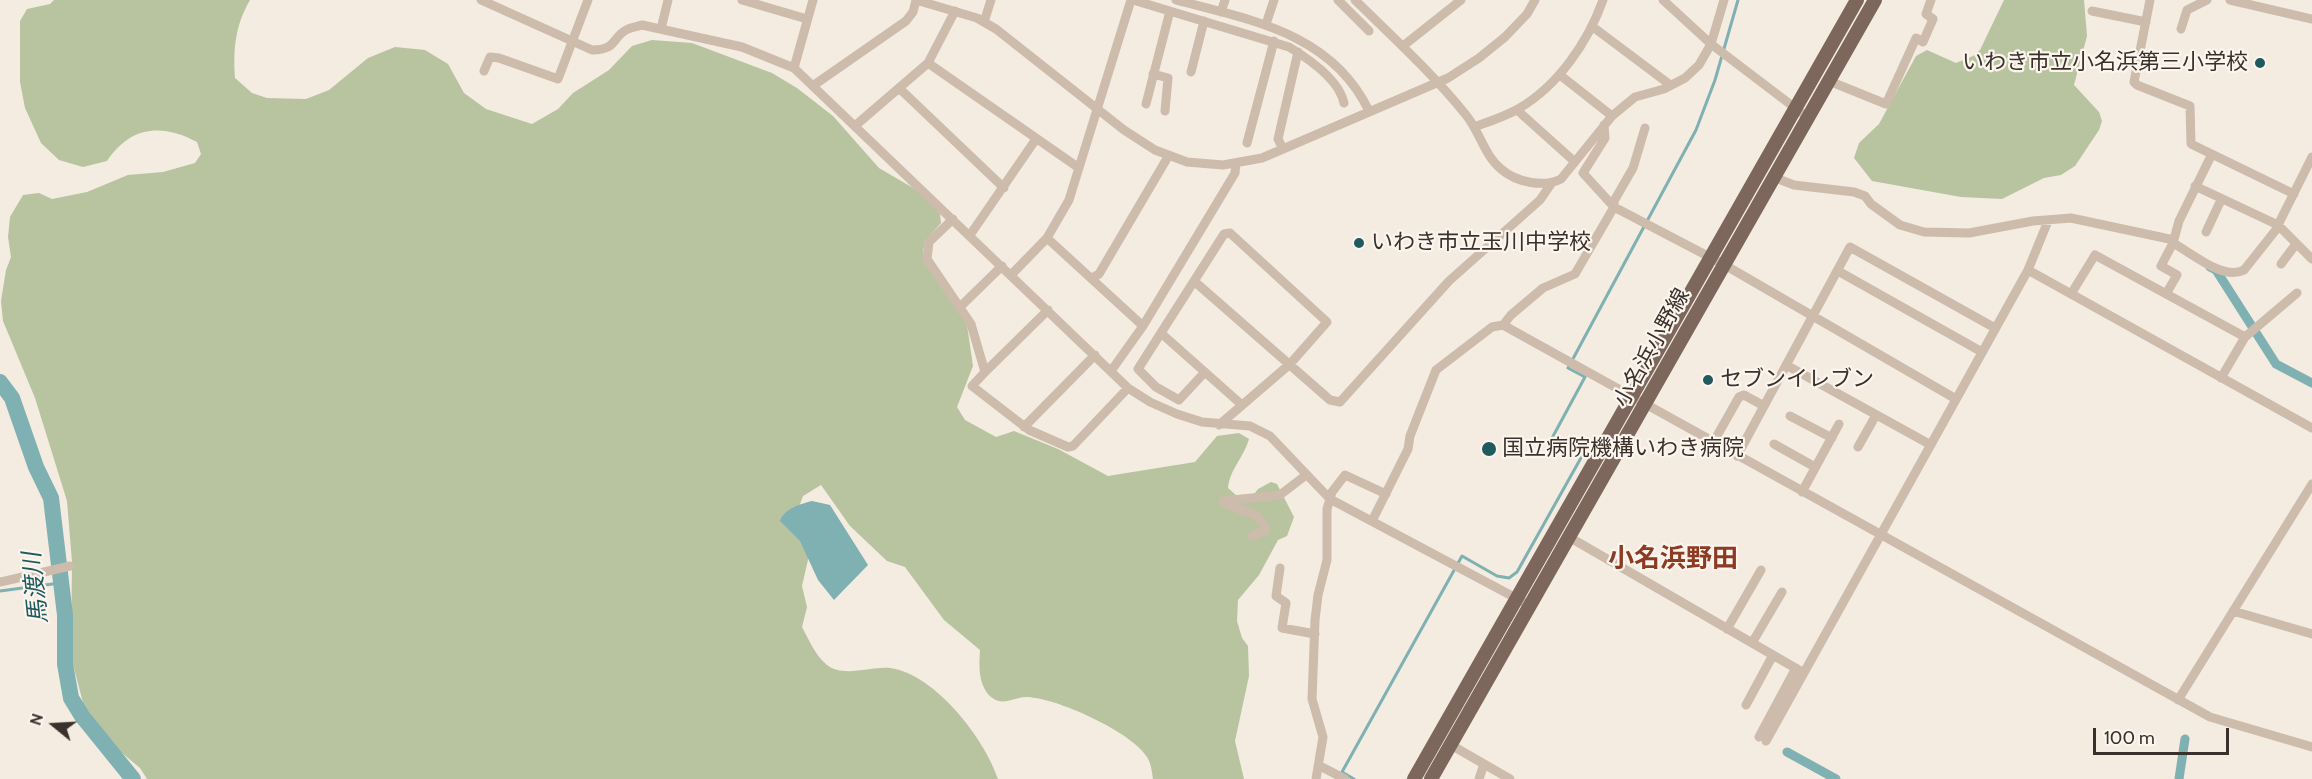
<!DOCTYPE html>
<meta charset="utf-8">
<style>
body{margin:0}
#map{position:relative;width:2312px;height:779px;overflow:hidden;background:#f4ebe1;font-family:Cabin,sans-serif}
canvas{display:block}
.north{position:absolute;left:24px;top:695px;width:60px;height:60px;-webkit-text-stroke:4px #fbf5ee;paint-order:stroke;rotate:288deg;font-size:16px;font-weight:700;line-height:24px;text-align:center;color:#3b302b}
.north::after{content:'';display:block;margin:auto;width:21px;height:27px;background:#3b302b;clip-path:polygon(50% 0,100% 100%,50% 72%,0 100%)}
.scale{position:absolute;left:2093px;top:728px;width:136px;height:27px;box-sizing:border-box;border:3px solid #3b302b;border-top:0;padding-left:8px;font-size:18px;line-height:21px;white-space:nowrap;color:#3b302b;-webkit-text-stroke:4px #fbf5ee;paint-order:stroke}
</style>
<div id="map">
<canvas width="2312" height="779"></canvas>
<div class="north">N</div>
<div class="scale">100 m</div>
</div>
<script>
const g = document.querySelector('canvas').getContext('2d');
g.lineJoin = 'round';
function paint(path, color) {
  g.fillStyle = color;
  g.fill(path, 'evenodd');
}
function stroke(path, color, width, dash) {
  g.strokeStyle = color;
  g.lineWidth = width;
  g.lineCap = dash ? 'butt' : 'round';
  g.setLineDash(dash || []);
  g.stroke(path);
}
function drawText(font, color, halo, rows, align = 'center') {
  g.font = font + ' Cabin,"Noto Sans JP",sans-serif';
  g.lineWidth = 4.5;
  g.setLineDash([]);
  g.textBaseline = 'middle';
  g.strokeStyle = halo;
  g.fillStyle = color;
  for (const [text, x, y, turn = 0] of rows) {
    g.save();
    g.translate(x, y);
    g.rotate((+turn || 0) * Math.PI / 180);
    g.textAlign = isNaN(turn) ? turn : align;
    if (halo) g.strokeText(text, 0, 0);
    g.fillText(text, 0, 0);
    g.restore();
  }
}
paint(new Path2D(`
 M54 0H250C235 26 233 49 235 78L252 93 267 98 306 99 329 90 368 58 395 47 425 50 448 64 464 93 486 109 532 124 558 109 573 93 609 70 632 46 652 40 692 43 772 73 797 88 833 116 879 168 920 192 940 214 941 223 925 241 923 252 930 268 966 318 973 366 957 407 965 420 996 437 1014 431 1058 449 1108 476 1195 462 1217 436 1239 433 1249 439C1244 457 1230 469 1228 488L1237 496 1251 498 1258 489 1271 482 1277 484 1294 517 1287 536 1278 540 1259 575 1238 600 1237 621 1242 638 1248 646 1249 676 1235 741 1244 779H1153C1152 772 1151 763 1147 757 1132 732 1055 697 1026 697 1014 697 1003 707 991 697 978 685 979 666 980 650L944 620 905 567 887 561 850 526 821 485 803 496 796 515 810 551 802 586 807 607 802 627C809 640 815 655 827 665 843 678 871 666 890 668 935 674 985 739 998 779H147L140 768 116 748 86 714 71 657 72 562 67 501 35 398 3 321 1 301 6 270 11 257 8 237 10 217 23 195 39 193 52 199 87 192 128 175 163 172 195 163 201 154 197 142C162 123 130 126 107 161L83 167 59 160 41 143 25 108 20 82V21L27 9 50 4Z
 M2004 0H2084L2087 36 2074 85 2099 112 2102 121 2099 130 2075 166 2061 175 2044 178 2002 199 1961 197 1872 181 1854 158 1859 143 1879 124 1916 56 1927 50 1956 63 1973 56 1980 50Z`), '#b8c4a0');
paint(new Path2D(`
 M812 501 830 505 868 565 834 600 818 580 800 541 780 521C784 509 800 504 812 501Z`), '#7fb0b2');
stroke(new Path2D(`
 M0 388 3 386
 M0 591 60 583
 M1354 779 1342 772 1462 556 1497 576 1509 578 1517 572 1582 456 1551 440 1585 377 1568 368 1696 130 1715 80 1738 0`), '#7fb0b2', 3);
stroke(new Path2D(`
 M2210 267 2216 270 2276 364 2312 383
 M1787 752 1836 779
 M2179 779 2185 739`), '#7fb0b2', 9);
stroke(new Path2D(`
 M0 382 12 398 36 467 51 498 65 615V664L71 698 82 716 133 779`), '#7fb0b2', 16);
stroke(new Path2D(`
 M481 0 592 50C618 50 611 37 628 29 632 27 637 27 642 25L742 47 794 68 1128 388 1150 402 1177 414 1202 422 1250 426 1270 436 1330 499 1531 606
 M742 0 807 19
 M916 0 977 18 996 29 1124 130 1155 150 1187 162 1223 165 1262 158 1448 78 1479 58 1505 37 1527 14 1535 0
 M1133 0 1289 47C1309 59 1339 79 1344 103
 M1176 0C1251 20 1332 33 1369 111
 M1338 0 1369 31
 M1355 0C1393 37 1433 74 1466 115 1480 132 1484 155 1501 169 1516 182 1543 188 1561 179L1612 116 1635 97 1664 89 1685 78 1699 65 1711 44 1724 0
 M1663 0 1711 44 1807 117
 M2150 0 2134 82 2137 85 2190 106 2191 144 2294 194
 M2230 0 2312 19
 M2092 11 2146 22
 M1221 12 1225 0
 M984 22 991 0
 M1266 24 1274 0
 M1593 27 1669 84
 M661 29 668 0
 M2181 29 2187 10 2207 0
 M1403 46 1461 0
 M928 63 1079 168
 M794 68 813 0
 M484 71 490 57 499 58 558 79 588 0
 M1191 72 1204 21
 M1153 74 1168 78 1165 111
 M1560 75 1612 116
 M1829 81 1886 104 1916 38 1923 42 1933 19 1926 14 1931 0
 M814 85 906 21 913 12 916 0
 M899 88 1004 188
 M1146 104 1170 11
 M1517 110 1575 162
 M856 125 928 63 955 11
 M1604 125 1605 138 1583 173 1614 207
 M1474 127C1488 122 1504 117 1518 109 1558 86 1588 42 1603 0
 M1247 143 1274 41
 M1283 149 1278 139 1298 52
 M1773 177 1794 185 1854 192 1865 196 1871 204 1900 225 1924 232 1969 233 2033 221 2071 218 2174 240
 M2195 186 2278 225 2312 259
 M1614 207V201L1633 168 1645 128
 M953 219 929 242 927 259 971 324 985 372 1048 310
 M2278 225 2312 157
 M2206 232 2221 200
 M970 235 1036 139
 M1047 238 1143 326
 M2173 243C2192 253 2223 281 2244 270L2279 226
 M2281 264 2296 244
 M2028 270 2312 428
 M1838 271 1982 352
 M1011 275 1047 238 1069 200 1131 0
 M1092 278 1099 274 1169 155
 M1194 281 1330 400 1340 402 1449 281 1540 200 1551 184
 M2071 294 2095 255 2245 337 2221 378
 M2166 294 2177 275 2161 266 2173 243 2179 221 2212 154
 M961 306 1002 266
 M1503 325 1511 315 1543 288 1575 274 1614 207 1723 264 1956 399
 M1162 334 1242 405
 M2245 337 2297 293
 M1786 365 1931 445
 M1111 371 1143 326 1235 173 1236 163
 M985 372 972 386 1029 430 1068 447 1073 446 1128 388
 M1205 372 1179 400 1156 387 1138 369 1224 234 1230 233 1327 322 1290 364 1219 425
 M1790 416 1832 438
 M1024 427 1095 355
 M1713 443 1739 397 1744 395 1764 406
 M1774 444 1815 467
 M1858 447 1876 415
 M1737 456 1850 247 1995 328
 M1802 492 1839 424
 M1372 521 1408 449 1410 436 1436 370 1492 327 1503 325 2210 717 2312 747
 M1252 536 1265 531V526L1256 515 1225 504 1223 501 1280 495 1306 475
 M1569 537 1804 673
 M1280 568 1276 596 1286 603 1282 628 1315 634
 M0 582 70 566
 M2233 611 2312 634
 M1727 629 1761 570
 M1752 643 1782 592
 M2178 700 2312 484
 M1746 705 1773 655
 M1759 737 1796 668
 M1766 741 2028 270 2048 221
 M1451 745 1510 779
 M1320 766 1345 779
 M1316 779 1323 737 1312 699 1315 620 1318 595 1327 560V509L1332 492 1345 475 1386 494
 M1479 779 1484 764`), '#cdbbac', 9);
stroke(new Path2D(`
 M1414 779 1857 0
 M1431 779 1875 0`), '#7d675c', 14);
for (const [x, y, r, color] of [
 [2260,63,6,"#1f5a5e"],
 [1359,243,6,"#1f5a5e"],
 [1708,380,6,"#1f5a5e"],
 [1489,449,8,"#1f5a5e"]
]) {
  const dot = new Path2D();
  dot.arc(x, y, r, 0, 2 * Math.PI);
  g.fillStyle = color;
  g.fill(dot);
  stroke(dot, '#fbf5ee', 2);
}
drawText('22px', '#3b302b', '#fbf5ee', [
 ["いわき市立小名浜第三小学校",2248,63,"right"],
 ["いわき市立玉川中学校",1371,243],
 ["セブンイレブン",1720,380],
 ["国立病院機構いわき病院",1502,449]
], 'left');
drawText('22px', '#3b302b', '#fbf5ee', [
 ["小名浜小野線",1652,348,-61]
]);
drawText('italic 24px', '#1f5a5e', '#fbf5ee', [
 ["馬渡川",36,588,-96]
]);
drawText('bold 26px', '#8c3b22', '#fbf5ee', [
 ["小名浜野田",1673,559]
]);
</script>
